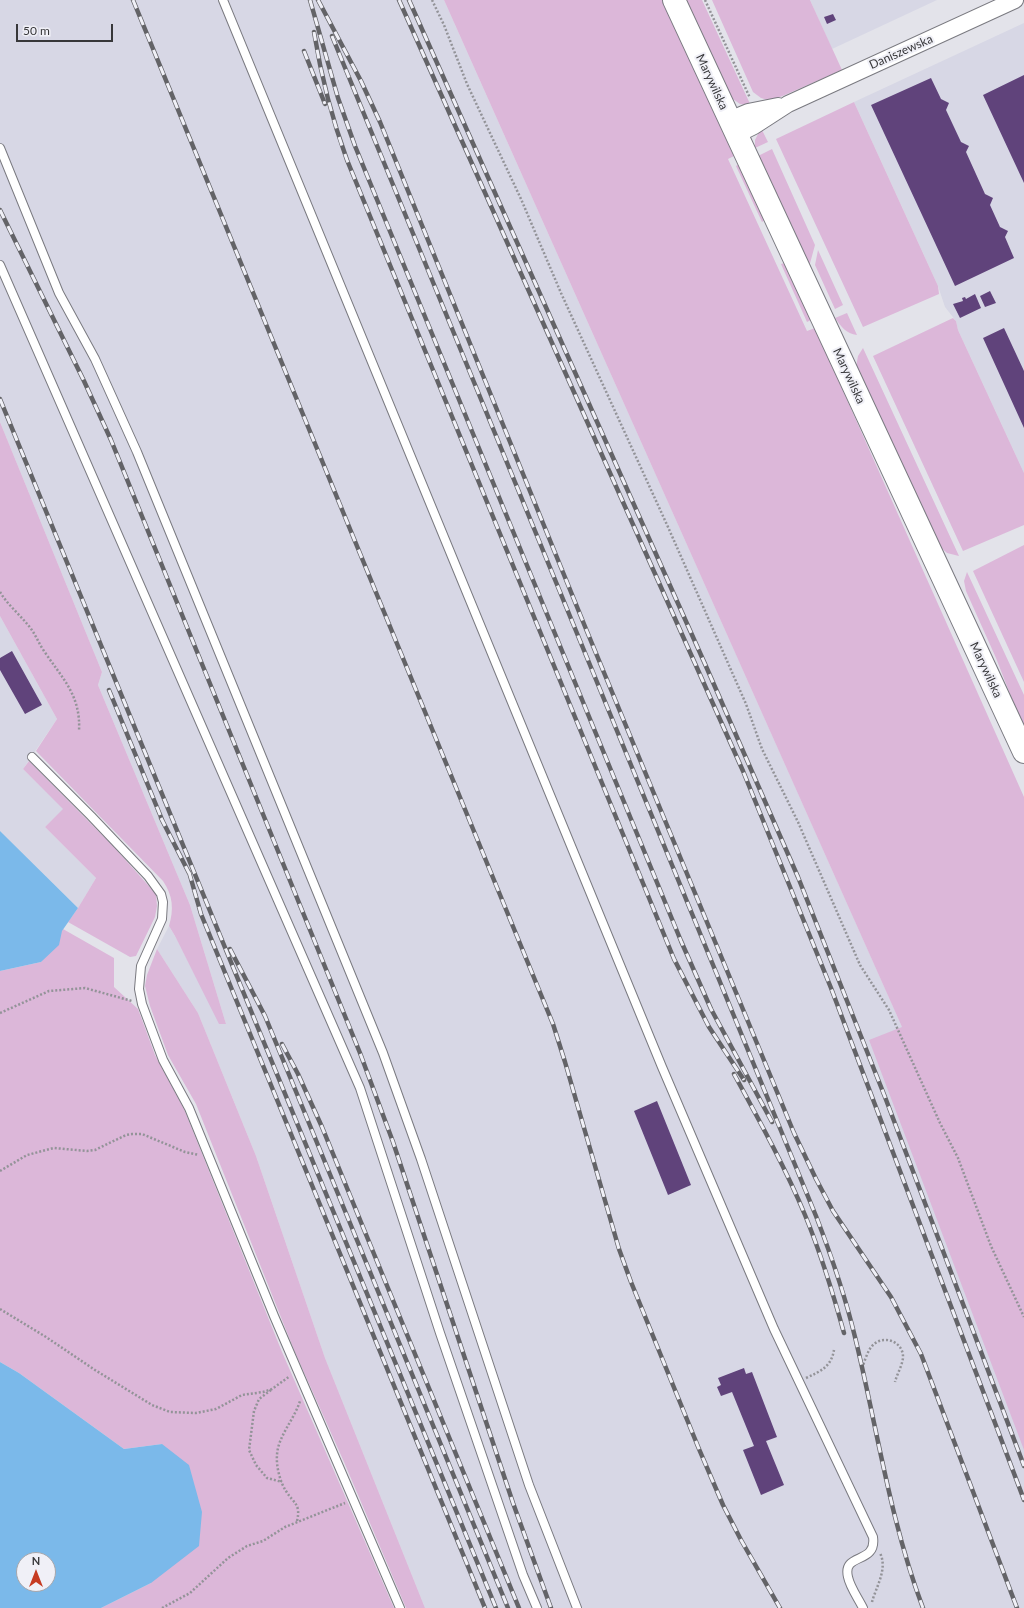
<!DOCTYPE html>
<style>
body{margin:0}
#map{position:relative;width:1024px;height:1608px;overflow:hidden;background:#e3e3ea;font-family:Lato,sans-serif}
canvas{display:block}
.north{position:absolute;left:16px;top:1552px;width:40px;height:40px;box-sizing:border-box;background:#f0f0f7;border:1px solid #a6a6ab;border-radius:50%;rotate:0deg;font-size:11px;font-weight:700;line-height:16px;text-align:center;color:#37373a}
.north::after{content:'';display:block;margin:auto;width:14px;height:18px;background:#c63b22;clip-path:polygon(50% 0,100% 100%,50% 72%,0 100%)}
.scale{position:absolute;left:16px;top:24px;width:97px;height:18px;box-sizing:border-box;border:2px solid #37373a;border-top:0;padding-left:5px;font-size:12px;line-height:14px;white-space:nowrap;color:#37373a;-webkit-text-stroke:3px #f0f0f7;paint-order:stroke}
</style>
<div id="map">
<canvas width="1024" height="1608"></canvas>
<div class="north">N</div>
<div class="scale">50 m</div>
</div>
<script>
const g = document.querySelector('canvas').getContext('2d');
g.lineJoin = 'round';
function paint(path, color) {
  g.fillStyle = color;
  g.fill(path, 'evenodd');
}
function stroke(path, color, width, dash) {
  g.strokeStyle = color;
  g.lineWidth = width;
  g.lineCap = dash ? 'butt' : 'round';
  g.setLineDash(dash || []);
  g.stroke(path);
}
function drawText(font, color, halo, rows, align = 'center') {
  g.font = font + ' Lato,sans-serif';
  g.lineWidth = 4;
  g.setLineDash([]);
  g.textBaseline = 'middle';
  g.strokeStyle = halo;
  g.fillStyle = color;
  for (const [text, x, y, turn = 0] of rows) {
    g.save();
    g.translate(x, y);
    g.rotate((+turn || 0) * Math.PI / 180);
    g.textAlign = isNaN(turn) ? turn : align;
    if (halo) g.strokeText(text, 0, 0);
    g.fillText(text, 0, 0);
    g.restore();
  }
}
paint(new Path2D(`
 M0 0H444L1024 1300V1608H425L325 1358 256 1156 198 1013 157 949 169 926 175 936 197 979 226 1024 190 905 98 685 102 672 0 422Z
 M810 0H937L832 49Z
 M1024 23V473L958 330 956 321 945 307 938 286 854 102Z
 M0 616 57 719 23 769 64 809 45 827 96 878 78 908 0 831Z`), '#d7d7e5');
paint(new Path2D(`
 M444 0H662L734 156 728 159 807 331 815 328 1024 797V1450L869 1040 902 1027Z
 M685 0H702L751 106 740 104 730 97Z
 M712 0H810L842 70 771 101 761 98 753 92Z
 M854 102 938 286 939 294 863 327 776 139Z
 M761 128 768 142 755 148V140Z
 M772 149 815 245 809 267 758 156Z
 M739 164 765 220 762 222 736 166Z
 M818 250 843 305 835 309 815 265Z
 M785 263 811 320 807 322 781 264Z
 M847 313 857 335C846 334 841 326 835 318Z
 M953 318 956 321 958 330 1024 473V525L963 551 873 356Z
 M863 348 959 556 947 553 938 545 856 367 858 356Z
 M0 422 102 672 98 685 190 905 226 1024H219L175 936 169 926C174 909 173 896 163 881L36 751 57 719 0 616Z
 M1024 545V682L973 571Z
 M967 572 1024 695V730L996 658 966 591 964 581Z
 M29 761 113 846 156 894 157 906 155 917 136 956 130 957 68 922 78 908 96 878 45 827 63 809 23 769Z
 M63 929 114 958V987L138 1009 155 1055 184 1109 282 1352 394 1608H101L151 1583 162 1444 124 1449 19 1373 0 1362V971L41 962Z
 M157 949 198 1013 256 1156 325 1358 425 1608H406L344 1462 294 1350 196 1104 168 1055 150 1006 145 986 147 975Z`), '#dcb7d9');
paint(new Path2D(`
 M0 831 78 908 62 931 59 945 41 962 0 971Z
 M0 1362 19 1373 124 1449 162 1444 189 1465 202 1512 199 1546 151 1583 101 1608H0ZM24 1560H48V1584H24Z`), '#7bb9ea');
paint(new Path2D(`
 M833 14 836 20 827 24 824 17Z
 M1024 75V183L983 95Z
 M931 78 941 99 949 103 946 110 961 142 969 146 966 152 985 194 993 198 990 205 1000 227 1008 231 1005 237 1014 258 955 286 871 105Z
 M990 291 996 303 985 307 980 296Z
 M975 294 981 308 960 318 953 304 963 301 962 298 965 297 966 299Z
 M1004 328 1024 371V428L983 338Z
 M12 651 42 705 25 714 0 670V658Z
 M657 1101 691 1185 668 1195 634 1111Z
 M744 1368 746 1374 752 1372 777 1437 766 1441 784 1485 761 1495 743 1450 754 1446 732 1392 721 1396 717 1387 721 1385 718 1378Z`), '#60437b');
const service = new Path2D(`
 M223 0 662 1067 774 1329 873 1537C877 1565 842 1552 848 1577 850 1587 858 1598 863 1608
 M0 148 59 293 95 359 137 452 383 1053 421 1159 529 1485 577 1608
 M0 265 360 1088 440 1333 523 1575 537 1608
 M32 757 91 816 148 876 161 894 163 902 162 919 141 966 139 989 142 1004 163 1060 189 1108 274 1316 400 1608`);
const minor = new Path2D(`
 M729 120 748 112 778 106
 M736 135 754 126 788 104 1015 0`);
const secondary = new Path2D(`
 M674 0 1024 752`);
stroke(service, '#7a7a80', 10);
stroke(minor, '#7a7a80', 18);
stroke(secondary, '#7a7a80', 24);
stroke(new Path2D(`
 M432 0 444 25 467 84 521 199 561 293 668 527 746 704 762 749 798 822 860 965 889 1010 940 1123 958 1158 991 1246 1024 1317
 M705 0 750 98
 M0 592C7 604 19 614 28 625 35 633 38 642 44 651 62 678 81 695 79 731
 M0 1013 49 991 85 988 132 1001
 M0 1171 27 1155 54 1148 87 1151 95 1150 126 1135 132 1134H142L185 1152 199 1155
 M0 1309 46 1337 95 1370 152 1405 170 1412 196 1413 216 1409 242 1395 263 1392 272 1389 290 1376
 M862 1368C865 1361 867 1351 873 1345 884 1334 904 1342 903 1358 902 1366 897 1374 895 1382
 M806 1378C821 1371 831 1367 834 1350
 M271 1390 259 1399 254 1411 249 1450 256 1465 267 1478 282 1482
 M297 1521C301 1504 294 1504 286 1491 280 1482 276 1466 277 1455 278 1436 294 1420 300 1401
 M872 1602C876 1587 888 1569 880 1553
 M162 1608 190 1593 228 1558 247 1546 263 1541 285 1527 345 1503`), '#939398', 2.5, [2, 2]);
stroke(service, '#fff', 8);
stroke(minor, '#fff', 16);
stroke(secondary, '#fff', 22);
const rail = new Path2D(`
 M133 0 553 1024 565 1062 619 1249 631 1282 699 1449 723 1505 741 1540 780 1608
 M310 0 338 98 355 146 681 941 711 1009 772 1122
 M318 0 361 81 380 122 586 629 794 1133 816 1179 833 1211 891 1297 921 1354 1017 1608
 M399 0 743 771 831 988 1024 1500
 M409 0 705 664 798 877 885 1097 1024 1466
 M314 32C321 75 332 119 347 160L674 959 709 1027 744 1080
 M332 36 816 1216C831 1255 845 1295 855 1337 877 1427 890 1521 923 1608
 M304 51 325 104
 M0 210 84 381 111 440 360 1053 393 1142 513 1503 551 1608
 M0 399 496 1608
 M109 690 163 822
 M161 818 189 873
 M189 872 201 914 485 1608
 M230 949 265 1016 508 1608
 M282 1044 298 1074 322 1127 519 1608
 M734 1074C759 1120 785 1167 805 1215 821 1254 833 1293 844 1333`);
stroke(rail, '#636367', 4.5);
stroke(rail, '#f0f0f7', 3, [9]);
drawText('12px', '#37373a', '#f0f0f7', [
 ["Daniszewska",901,52,-24],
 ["Marywilska",712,82,65],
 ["Marywilska",849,376,65],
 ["Marywilska",986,670,65]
]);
</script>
